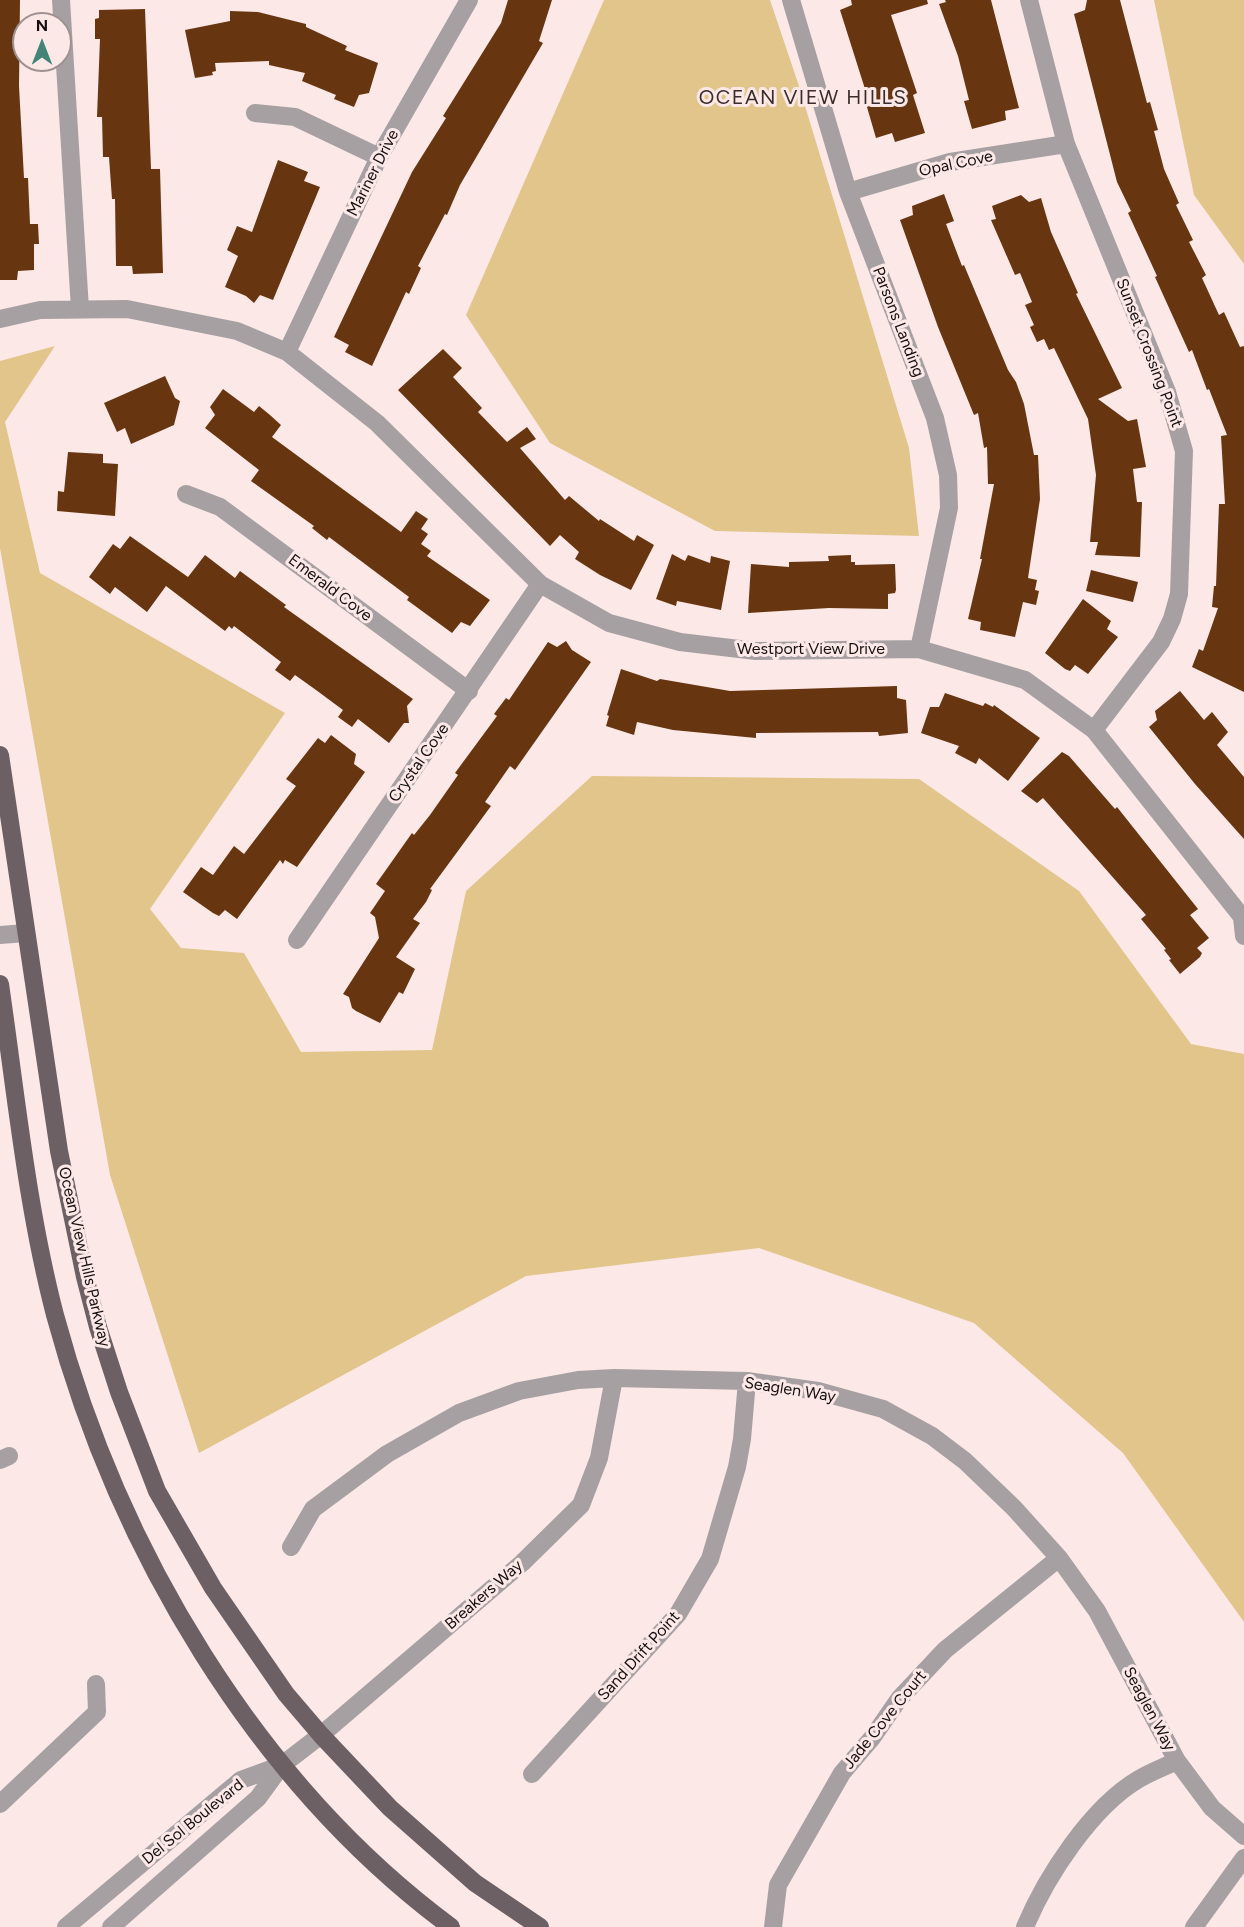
<!DOCTYPE html>
<style>
body{margin:0}
#map{position:relative;width:1244px;height:1927px;overflow:hidden;background:#fbe8e7;font-family:Figtree,sans-serif}
canvas{display:block}
.north{position:absolute;left:12px;top:12px;width:60px;height:60px;box-sizing:border-box;background:#fbe8e7;border:2px solid #9f9191;border-radius:50%;rotate:0deg;font-size:16px;font-weight:700;line-height:24px;text-align:center;color:#150f0f}
.north::after{content:'';display:block;margin:auto;width:21px;height:27px;background:#428577;clip-path:polygon(50% 0,100% 100%,50% 72%,0 100%)}
</style>
<div id="map">
<canvas width="1244" height="1927"></canvas>
<div class="north">N</div>
</div>
<script>
const g = document.querySelector('canvas').getContext('2d');
g.lineJoin = 'round';
function paint(path, color) {
  g.fillStyle = color;
  g.fill(path, 'evenodd');
}
function stroke(path, color, width, dash) {
  g.strokeStyle = color;
  g.lineWidth = width;
  g.lineCap = dash ? 'butt' : 'round';
  g.setLineDash(dash || []);
  g.stroke(path);
}
function drawText(font, color, halo, rows, align = 'center') {
  g.font = font + ' Figtree,sans-serif';
  g.lineWidth = 6;
  g.setLineDash([]);
  g.textBaseline = 'middle';
  g.strokeStyle = halo;
  g.fillStyle = color;
  for (const [text, x, y, turn = 0] of rows) {
    g.save();
    g.translate(x, y);
    g.rotate((+turn || 0) * Math.PI / 180);
    g.textAlign = isNaN(turn) ? turn : align;
    if (halo) g.strokeText(text, 0, 0);
    g.fillText(text, 0, 0);
    g.restore();
  }
}
paint(new Path2D(`
 M604 0H770L798 83 909 448 919 536 715 531 550 443 466 315Z
 M1154 0H1244V264L1194 195Z
 M55 346 5 422 40 573 285 713 150 909 181 948 244 953 301 1052 432 1050 466 891 592 776 919 779 1079 891 1191 1044 1244 1054V1622L1123 1453 974 1323 759 1248 526 1276 199 1453 110 1175 0 548V361Z`), '#e2c58a');
paint(new Path2D(`
 M0 0H20L19 86 24 178H28L30 224H38L39 244H34V270L18 271 17 280H0Z
 M508 0H552L539 41 543 43 460 185 447 215 445 214 418 266 421 268 409 294 406 292 372 366 345 352 349 345 334 337 412 172 446 118 443 116 501 23Z
 M851 0H927L928 4 891 15 917 93 913 95 925 133 895 142 892 133 876 138 862 90 865 89 840 10 852 5Z
 M945 0H991L1019 108 1005 111 1006 120 972 129 964 101 969 100 958 56 939 4 946 2Z
 M1087 0H1120L1147 103 1150 102 1158 130 1154 131 1164 169 1179 203 1176 205 1193 240 1189 242 1206 275 1202 278 1219 315 1224 312 1240 347 1244 346V692L1192 667 1199 649 1203 651 1218 608 1212 607 1214 586H1216L1219 504H1225L1221 436 1227 435 1209 389 1207 390 1192 350 1189 352 1155 277 1157 276 1128 213 1131 211 1117 182 1074 14 1085 10Z
 M145 9 151 169H160L163 273 133 274 132 266H116L115 199H112L109 157H103L102 117H97L100 39H95V19L99 18V10Z
 M230 11 258 12 306 24V27L347 46 345 50 378 63 369 93 359 95 354 107 334 99 336 95 302 81 305 73 269 65V61L215 63 216 71 212 72 213 75 195 78 185 30 230 21Z
 M278 160 308 172 304 181 320 187 273 300 260 295 254 303 246 296 225 287 238 256 227 250 237 226 252 232Z
 M944 194 954 221 946 224 962 266 964 265 1008 370 1016 382 1024 404 1034 455H1038L1040 499 1028 578 1037 580 1035 590 1039 591 1036 605 1023 602 1015 637 980 630 981 622 968 619 982 559H980L994 484H988L987 447 984 448 978 413 974 415 938 327 900 220 913 215 912 206Z
 M1021 195 1029 202 1041 198 1051 232 1078 293 1076 294 1122 388 1098 399 1128 421 1137 419 1146 467 1133 469 1137 502H1142L1140 557 1095 555 1098 542H1090L1096 475 1088 419 1054 348 1049 350 1044 339 1037 342 1030 327 1034 325 1025 305 1032 302 1020 273 1015 275 991 220 996 219 992 206Z
 M443 349 462 368 453 377 482 408 478 412 507 442 527 427 536 439 520 448 565 500 569 496 599 521 600 519 634 541 637 535 654 545 631 590 600 575 575 559 579 552 560 535 550 546 398 390Z
 M165 376 175 398 180 401 174 425 131 444 125 428 117 432 104 403Z
 M223 389 254 412 259 406 270 415 281 425 272 437 401 532 416 511 428 519 421 529 428 534 421 544 431 551 427 556 490 600 470 626 461 622 452 633 407 600 409 597 329 537 327 540 312 528 314 526 251 481 259 470 205 428 215 415 210 407Z
 M68 452 103 454V463L118 464 115 516 57 511 58 491 64 492Z
 M130 536 188 577 205 555 235 578 240 571 286 605 284 607 413 699 407 706 409 723H404L389 743 358 719 352 727 338 717 343 710 316 690 295 675 290 681 275 670 281 662 234 626 232 629 229 626 225 631 166 586 147 612 115 587 110 594 89 577 113 544 120 549Z
 M672 554 685 561 688 555 710 563 711 556 730 561 721 610 677 601 676 606 656 599Z
 M851 555V562H855V565L895 564 896 590 895 593 888 594V609L829 608 748 613 751 564 789 567V562L829 561 828 556Z
 M1091 570 1138 582 1133 602 1086 591Z
 M1083 599 1111 621 1107 629 1118 637 1088 674 1075 665 1070 671 1065 669 1045 653Z
 M566 641 572 650 591 662 515 770 510 766 485 802 491 806 430 889 432 890 426 902 413 919 420 923 396 957 415 969 403 994 399 992 380 1023 356 1011 352 1008 349 997 343 994 379 938 375 917 370 913 385 891 376 884 412 833 414 835 430 815 458 775 455 773 497 716 494 714 506 698 509 700 548 642 557 647Z
 M621 669 657 681 660 679 730 691 897 686V698L906 700 908 733 879 736 878 732 756 733V738L673 730 637 722 634 735 606 726 609 716 607 715Z
 M1180 691 1204 720 1212 712 1228 732 1217 745 1244 777V839L1195 784 1149 727 1157 720 1155 711Z
 M945 693 983 706 985 703 993 707 994 705 1040 738 1008 781 979 758 976 764 955 753 959 746 921 733 930 707H939Z
 M331 735 356 754 354 764 365 772 297 867 285 860 283 864 280 860 237 919 225 910 219 916 213 913 183 892 201 867 213 875 234 846 244 854 296 786 286 779 318 738 325 743Z
 M1062 752 1069 756 1115 809 1117 807 1198 909 1190 915 1209 938 1197 948 1202 953 1200 957 1180 974 1169 960 1171 959 1164 950 1166 949 1141 919 1146 915 1043 798 1037 803 1021 791Z`), '#673611');
stroke(new Path2D(`
 M61 0 80 309
 M791 0 848 192 935 418 948 475 949 508 919 649
 M1029 0 1066 144 1167 392 1184 451 1179 594 1172 619 1161 642 1094 730
 M255 113 295 117 379 157
 M848 192 950 162 1066 144
 M0 319 40 310 127 309 237 331 287 352 377 423 540 584 609 623 680 642 756 651 919 649 1025 680 1094 730 1242 917 1244 936
 M287 352 379 157 469 0
 M186 494 220 507 469 691
 M0 935 26 933
 M297 940 540 584
 M0 1460 9 1456
 M291 1547 313 1509 387 1454 459 1413 519 1391 578 1380 614 1378 747 1381 818 1391 883 1409 932 1436 965 1461 1014 1508 1059 1558 1097 1611 1177 1761 1212 1808 1244 1836
 M321 1735 522 1563 581 1505 599 1458 614 1378
 M532 1774 678 1614 710 1559 737 1467 742 1439 747 1381
 M0 1804 97 1712 96 1684
 M773 1927 778 1885 842 1773 872 1738 899 1699 945 1650 1059 1558
 M1025 1927C1046 1877 1091 1807 1139 1779 1151 1772 1164 1767 1177 1761
 M1194 1927 1244 1858`), '#a7a0a3', 18);
stroke(new Path2D(`
 M66 1927 241 1780 282 1765
 M111 1927 258 1798 282 1765 321 1735`), '#a7a0a3', 18);
stroke(new Path2D(`
 M0 755 59 1151 85 1277 98 1327 119 1392 157 1491 213 1588 286 1694 321 1735 390 1808 475 1883 540 1927
 M0 984C16 1094 27 1208 55 1315 118 1549 255 1782 451 1927`), '#6d6065', 18);
drawText('16px', '#150f0f', '#fbe8e7', [
 ["Opal Cove",956,164,-12],
 ["Mariner Drive",373,173,-63],
 ["Parsons Landing",898,322,69],
 ["Sunset Crossing Point",1149,353,69],
 ["Emerald Cove",330,588,37],
 ["Westport View Drive",811,649],
 ["Crystal Cove",419,763,-55],
 ["Ocean View Hills Parkway",84,1257,77],
 ["Seaglen Way",790,1390,9],
 ["Breakers Way",484,1595,-41],
 ["Sand Drift Point",639,1656,-48],
 ["Seaglen Way",1149,1709,62],
 ["Jade Cove Court",885,1720,-51],
 ["Del Sol Boulevard",193,1822,-39]
]);
g.letterSpacing = '1.5px';
drawText('20px', '#3b2c2c', '#fbe8e7', [
 ["OCEAN VIEW HILLS",803,98]
]);
g.letterSpacing = '0px';
</script>
